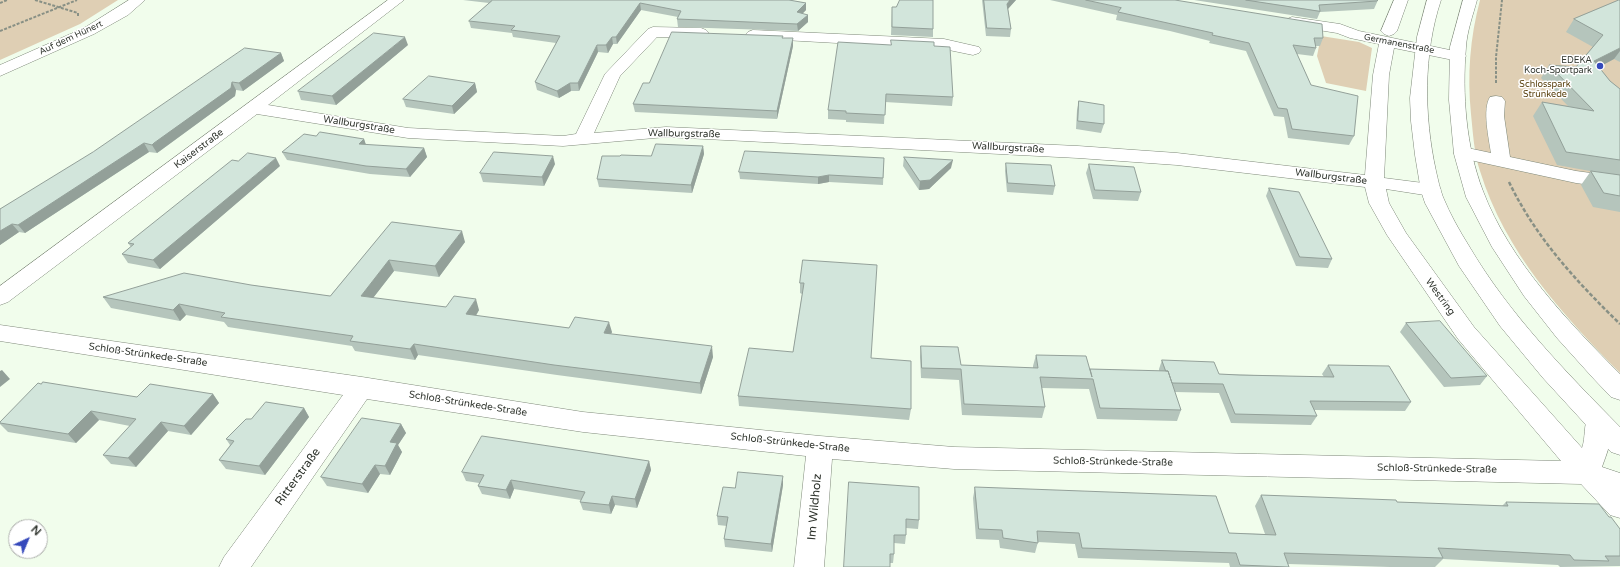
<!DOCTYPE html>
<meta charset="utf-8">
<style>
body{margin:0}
#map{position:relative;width:1620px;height:567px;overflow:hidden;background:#f1fdec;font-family:"Varela Round",sans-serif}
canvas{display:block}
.north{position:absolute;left:8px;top:519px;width:40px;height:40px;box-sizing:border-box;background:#fff;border:1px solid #adafac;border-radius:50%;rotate:44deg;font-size:11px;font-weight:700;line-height:16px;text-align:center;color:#31362f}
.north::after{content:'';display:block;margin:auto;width:14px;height:18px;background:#3549bb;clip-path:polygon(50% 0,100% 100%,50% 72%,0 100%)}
</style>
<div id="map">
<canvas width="1620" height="567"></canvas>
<div class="north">N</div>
</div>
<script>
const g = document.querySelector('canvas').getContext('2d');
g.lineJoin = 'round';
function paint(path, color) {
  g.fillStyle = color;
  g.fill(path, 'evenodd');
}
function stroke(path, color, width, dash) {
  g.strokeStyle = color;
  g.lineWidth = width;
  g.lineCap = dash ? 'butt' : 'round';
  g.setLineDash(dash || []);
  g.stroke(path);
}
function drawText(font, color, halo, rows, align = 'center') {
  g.font = font + ' "Varela Round",sans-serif';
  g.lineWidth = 3;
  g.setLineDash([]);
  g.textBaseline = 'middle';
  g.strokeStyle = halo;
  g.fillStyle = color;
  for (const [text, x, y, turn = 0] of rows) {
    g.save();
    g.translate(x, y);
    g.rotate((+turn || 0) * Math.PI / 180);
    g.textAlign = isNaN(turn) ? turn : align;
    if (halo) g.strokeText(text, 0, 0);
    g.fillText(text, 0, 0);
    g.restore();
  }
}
paint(new Path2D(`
 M0 0H118L80 24 0 60Z
 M1480 0H1620V373C1562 314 1505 252 1480 171 1474 153 1473 133 1471 114 1467 75 1470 38 1480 0Z
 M1321 36 1359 42 1372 48 1366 91 1326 83 1317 56Z`), '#dfcfb4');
const minor = new Path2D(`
 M129 0H145L128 15 94 34 0 76V65L84 28Z
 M388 0H404L268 105 408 128 563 136 576 134 605 74 648 29 653 27 701 28 706 30 709 33 706 36 701 38 657 37 620 76 594 133 666 127 1078 146 1177 153 1365 175 1373 75 1379 44 1350 38 1337 33 1287 25 1284 22 1287 19 1292 17 1340 24 1359 31 1464 53 1466 56 1464 59 1458 61 1394 48 1389 75 1384 178 1431 184 1438 186 1441 190 1438 194 1431 196 1386 189 1389 203 1406 233 1474 327 1582 448C1586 437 1583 425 1589 415L1598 412 1607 415C1616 432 1608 450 1602 467L1620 473V518L1610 515 1581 484 954 469 832 459 824 567H794L806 456 583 432 367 399 251 567H219L224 557 343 395 0 341V325L362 377 583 412 820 436 954 447 1561 461 1458 339 1387 235 1369 203 1365 187 1177 165 1078 158 666 137 563 146 408 138 257 114 8 302 0 305V286Z
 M1394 0H1408L1397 31 1394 34 1389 36 1384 34 1381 31Z
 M753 30 944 39 979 47 981 50 979 53 973 55 944 49 748 38 745 35 748 32Z
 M1496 96 1502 97 1505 101 1504 116 1510 157 1576 171 1620 177V189L1576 183 1456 157 1454 153 1456 149 1463 147 1491 153C1489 139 1482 109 1490 97Z`);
const major = new Path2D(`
 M1427 0H1441C1423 54 1424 116 1436 171 1438 180 1440 189 1443 197 1450 214 1459 230 1469 246 1509 314 1565 371 1620 427V455L1611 452 1588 427 1543 378 1500 326 1459 266 1425 203 1421 191 1415 155 1411 121 1410 98 1417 37Z
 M1463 0H1477C1473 15 1467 31 1466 47 1462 94 1466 147 1483 191 1509 260 1569 323 1620 374V400L1611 397 1593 378 1557 338 1524 296 1492 247 1466 197 1454 154 1449 100 1450 47Z`);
stroke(minor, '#7f897a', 1);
stroke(major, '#7f897a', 1);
stroke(new Path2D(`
 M35 0 78 13V16
 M0 3 7 0
 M0 31 77 0
 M1496 83V57L1502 0`), '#889085', 2, [3, 1.5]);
stroke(new Path2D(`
 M1509 182C1536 238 1576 281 1620 324`), '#889085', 2.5, [4, 2]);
paint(minor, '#fff');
paint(major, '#fff');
paint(new Path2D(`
 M463 0H789L806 3V10L802 14 808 15V22L798 31 678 27 677 19 678 17 641 10 617 44H613L608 53 598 52 579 91H571L559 98 537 90 535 82 556 43 513 37 512 33 471 28 469 21 489 3Z
 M982 0H1016L1008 9 1011 29 1010 37 986 36Z
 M1050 0H1175L1323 38 1320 46H1316V48L1313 56 1297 54 1311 85 1354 136 1349 145 1288 138 1284 117 1274 116 1246 51 1209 43 1210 41 1170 31 1116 20 1117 15Z
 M1194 0H1378L1374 9 1320 12 1317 19Z
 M1620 0V62L1614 59 1599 67 1610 81 1620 89V212L1593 207 1581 185 1591 171 1601 173 1557 165 1533 116 1542 102 1568 106 1541 78 1549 65 1576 67 1593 47 1566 32 1574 19Z
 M933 1V37L891 35 892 7H896Z
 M783 38H793V46L777 119 635 112 633 104 649 83Z
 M408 45 336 105 301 100 298 91Z
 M934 46 953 97 952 106 885 102 884 124 846 122V120L828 119V110Z
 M281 53 284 61 243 91 236 90 235 96 160 151 157 153 149 152 25 233 19 232 0 245V209Z
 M475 83 477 92 454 114 406 107 403 99Z
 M1079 101 1104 124 1101 133 1076 129 1077 110Z
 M316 136 364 139 366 145 424 148 427 157 410 177 370 174 287 160 282 152Z
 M703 146 704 154 692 193 599 187 597 179 651 156Z
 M904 157 951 168 929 189 919 190 903 166Z
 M884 158 883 185 829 182 818 184 740 179 739 172Z
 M1006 163 1055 186 1053 195 1007 192 1005 171Z
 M555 164 544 186 483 182 480 173Z
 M1089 164 1141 192 1138 201 1093 199 1086 173Z
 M280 166 160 269 128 263 122 254 131 247 128 243Z
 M1269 188 1332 259 1328 268 1296 266 1266 196Z
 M392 222 465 242 439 277 394 271 373 298 446 307 479 310 476 316 569 328 612 332 611 334 713 357 701 394 557 375 418 355 415 360 355 351 352 346 228 327 224 322 186 315 180 321 111 308 103 297 251 285 330 296Z
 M803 260 871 358 911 409 909 420 739 406 738 396 793 352 802 294 800 293V283Z
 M1406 323 1487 376 1480 385 1444 387 1400 332Z
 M921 346 961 365 1033 368V366L1036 355 1090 369 1159 371V369L1162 360 1219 374 1324 377 1322 374 1328 365 1411 402 1405 411 1314 410 1317 416 1311 425 1231 423 1219 393 1175 392 1181 410 1177 421 1097 419 1089 389 1042 388 1045 407 1042 418 962 415 959 380 921 378 920 357Z
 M213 394 219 403 191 435 168 431 136 467 111 464 103 455 130 426 99 420 76 443 8 432 0 424V422L137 397Z
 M304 408 309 417 265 475 226 469 219 460 230 445 226 439 251 419Z
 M401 424 406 433 398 445 402 452 390 475 380 474 368 493 327 486 321 477Z
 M649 461 651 470 637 508 615 505 611 514 583 510 580 502 581 500 514 489 510 499 482 494 478 486 479 483 466 481 462 472Z
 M849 482 919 520 918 529 906 528V535L905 544 894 543V554L893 563H890Z
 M783 485 772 552 725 547 724 539 727 526 718 525 717 516 735 488Z
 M975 487 1229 533 1265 534 1255 506 1261 495 1397 502 1502 506 1506 502 1609 517 1620 529V566L1560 567 1558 565 1443 559 1435 567H1390L1288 564 1289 567H1230L1229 563 1078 558 1075 544 1038 542 1035 553 1000 548 999 540 976 539 973 498Z`), '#b5c5bc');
paint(new Path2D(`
 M1010 0H1016L1006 11 1007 4Z
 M640 3 641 10 617 44 616 37Z
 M806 3V10L797 19V12Z
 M808 15V22L798 31 797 24Z
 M405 37 408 45 336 105 332 96Z
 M612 37 613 44 608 53 606 45Z
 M793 38V46L777 119V111Z
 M597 45 598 52 579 91 578 83Z
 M1620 48V51L1614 59 1586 74 1594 61Z
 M281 53 284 61 243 91 239 83Z
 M232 82 236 90 235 96 157 153 152 145Z
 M475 83 477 92 454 114 452 106Z
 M570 83 571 91 559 98 557 91Z
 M364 139 367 148 359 144Z
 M144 143 149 152 25 233 18 225Z
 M703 146 704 154 692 193 691 185Z
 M424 148 427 157 410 177 406 169Z
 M553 156 555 164 544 186 542 177Z
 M276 158 280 166 160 269 153 260Z
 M953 160 951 168 929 189 919 190 920 181Z
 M829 175V182L818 184V177Z
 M12 224 19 232 0 245V231Z
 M462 231 465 242 439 277 435 266Z
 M389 260 394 271 366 307 361 296Z
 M476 299 479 310 470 325 466 314Z
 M179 304 186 315 180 321 173 310Z
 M609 322 612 332 606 344 604 333Z
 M414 344 418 355 415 360 410 349Z
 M712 346 713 357 701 394 700 383Z
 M2 370 10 379 0 387V371Z
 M213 394 219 403 191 435 184 426Z
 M304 408 309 417 265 475 259 466Z
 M91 411 99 420 76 443 68 434Z
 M161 422 168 431 136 467 128 458Z
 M401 424 406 433 398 445 402 452 390 475 385 466 390 442Z
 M649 461 651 470 637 508 635 499Z
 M375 465 380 474 368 493 362 484Z
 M783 476V485L772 552 771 544Z
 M511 480 514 489 510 499 506 490Z
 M612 496 615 505 611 514 609 505Z`), '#93a099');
const building = new Path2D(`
 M493 0H789L806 3 797 12 808 15 797 24 677 19 681 11 640 3 616 37H612L606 45H597L578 83H570L557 91 535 82 560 36 511 30 515 26 469 21Z
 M900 0H933V29L892 27V7H896Z
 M984 0H1010L1007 4 1011 29 987 28Z
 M1086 0H1175L1322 24 1323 38H1314L1316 48 1293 45 1311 85 1358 96 1354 136 1292 129 1287 109 1278 108 1249 43 1212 35 1213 33 1172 24 1118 12 1121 8Z
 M1246 0H1378L1377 1 1319 5 1320 11Z
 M1619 0H1620V48L1594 61 1610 81 1620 89V160L1566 152 1542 102 1594 111 1549 65 1576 67 1603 35 1574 19Z
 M672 32 783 36 782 38H793L777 111 633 104 643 83H649Z
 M374 33 405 37 332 96 298 91Z
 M891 40 934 42V46L950 47 953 97 886 94 885 115 846 113V111L828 110 838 42 891 45Z
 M245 48 281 53 239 83 232 82 231 88 154 143 152 145 144 143 18 225 12 224 0 231V209L93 152Z
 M429 76 475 83 452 106 403 99Z
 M1079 101 1104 105V124L1078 121Z
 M320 132 364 139 359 144 424 148 406 169 366 166 282 152 304 134 316 136Z
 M656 144 703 146 691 185 597 179 602 156H620L621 155 651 156Z
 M745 151 884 158 883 178 829 175 818 177 739 172Z
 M494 152 553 156 542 177 480 173Z
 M248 153 276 158 153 260 122 254 134 244 128 243 232 160 238 161Z
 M904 157 953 160 930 180 920 181Z
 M1006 163 1051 165 1055 186 1008 183Z
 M1089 164 1134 167 1141 192 1095 190Z
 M1591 171 1620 175V196L1604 193Z
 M1269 188 1299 192 1332 259 1300 257Z
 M392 222 462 231 435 266 389 260 361 296 446 307 454 296 476 299 466 314 569 328 575 317 609 322 604 333 712 346 700 383 554 365 414 344 410 349 350 341 353 336 221 317 225 313 179 304 173 310 103 297 184 273 251 285 330 296Z
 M803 260 877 265 871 358 911 361V409L738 396 749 348 793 352 804 283H800Z
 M1440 321 1487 376 1451 378 1406 323Z
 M921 346 958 347 961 365 1038 368 1036 355 1086 356 1092 377 1090 369 1168 371 1181 410 1100 408 1093 379 1040 377 1045 407 964 404 961 369 922 368Z
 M1162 360 1214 362 1219 374 1239 375 1334 377 1328 365 1389 366 1411 402 1310 401 1317 416 1235 414 1223 384 1172 383 1168 371H1166Z
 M43 382 137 397 150 384 213 394 184 426 161 422 128 458 103 455 136 419 91 411 68 434 0 423V422L38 383 41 384Z
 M266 402 304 408 259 466 219 460 234 441 226 439 246 419H251Z
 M362 418 401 424 390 442 397 443 385 466 375 465 362 484 321 477Z
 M482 436 649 461 635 499 612 496 609 505 580 502 585 492 511 480 506 490 478 486 484 475 462 472Z
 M738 472 783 476 771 544 724 539 728 517 717 516 723 487 735 488Z
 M849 482 919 487V520L906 519V535H894V554H890V567H844Z
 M975 487 1216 496 1229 533 1276 535 1261 495 1396 500 1397 502 1508 506 1506 502 1599 504 1609 517H1611L1620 529V556H1605L1609 561 1574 560 1570 555 1438 548 1443 558 1284 553 1289 567 1240 565 1236 553 1082 548 1079 533 1037 531 1038 543 1003 538 1002 530 979 529Z`);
paint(building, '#d2e5db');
stroke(building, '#93a099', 1);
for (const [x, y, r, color] of [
 [1600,66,4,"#3549bb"]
]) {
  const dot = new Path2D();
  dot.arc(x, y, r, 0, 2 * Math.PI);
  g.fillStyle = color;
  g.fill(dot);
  stroke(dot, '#fff', 1.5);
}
drawText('9px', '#31362f', '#fff', [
 ["Auf dem Hünert",71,38,-25],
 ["Germanenstraße",1399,44,11]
]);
drawText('9px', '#31362f', '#fff', [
 ["EDEKA",1592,61],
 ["Koch-Sportpark",1592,71]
], 'right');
drawText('9px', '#563d09', '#fff', [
 ["Schlosspark",1545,85],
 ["Strünkede",1545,95]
]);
drawText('10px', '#31362f', '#fff', [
 ["Wallburgstraße",359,125,9],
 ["Wallburgstraße",684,134,1],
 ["Wallburgstraße",1008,148,3],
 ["Kaiserstraße",199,149,-37],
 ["Wallburgstraße",1331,177,7],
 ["Westring",1440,297,54],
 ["Schloß-Strünkede-Straße",148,355,8],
 ["Schloß-Strünkede-Straße",468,404,9],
 ["Schloß-Strünkede-Straße",790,443,6],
 ["Schloß-Strünkede-Straße",1113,462,1],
 ["Schloß-Strünkede-Straße",1437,469,1]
]);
drawText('12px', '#31362f', '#fff', [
 ["Ritterstraße",298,477,-54],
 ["Im Wildholz",815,507,-85]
]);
</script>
